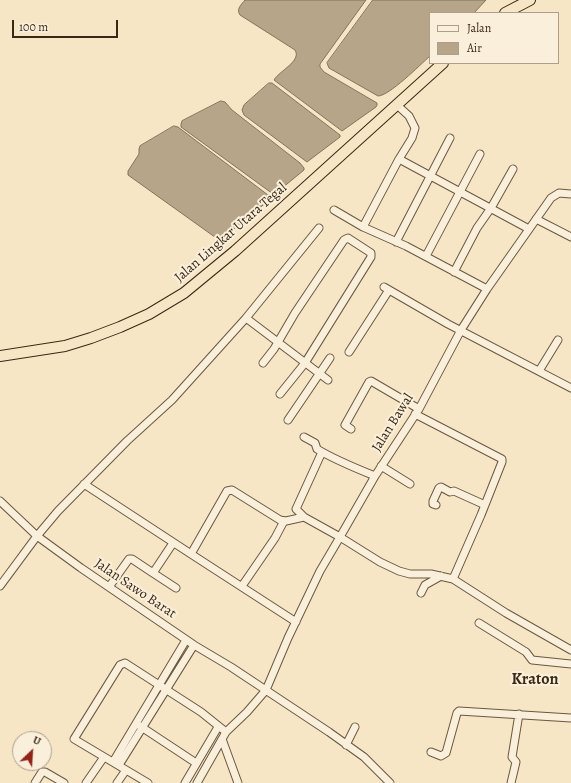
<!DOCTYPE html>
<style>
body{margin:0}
#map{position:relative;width:571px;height:783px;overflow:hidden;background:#f6e6c6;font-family:Alegreya,serif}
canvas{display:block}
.legend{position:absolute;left:429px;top:12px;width:130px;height:52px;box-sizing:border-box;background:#f9efda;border:1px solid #ad9f8b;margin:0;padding:5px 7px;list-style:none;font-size:12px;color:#3a2814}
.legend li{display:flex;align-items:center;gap:8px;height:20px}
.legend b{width:20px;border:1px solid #ad9f8b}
.north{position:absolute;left:12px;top:731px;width:40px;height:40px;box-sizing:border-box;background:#f9efda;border:1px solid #ad9f8b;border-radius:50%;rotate:25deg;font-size:11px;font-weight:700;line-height:16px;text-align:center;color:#3a2814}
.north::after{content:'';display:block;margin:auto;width:14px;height:18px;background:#8f2418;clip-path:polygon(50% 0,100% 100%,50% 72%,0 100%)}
.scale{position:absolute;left:12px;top:20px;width:106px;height:18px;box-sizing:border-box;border:2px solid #3a2814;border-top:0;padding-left:5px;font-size:12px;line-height:14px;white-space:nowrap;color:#3a2814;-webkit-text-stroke:3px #f9efda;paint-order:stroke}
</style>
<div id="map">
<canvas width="571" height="783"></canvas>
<ul class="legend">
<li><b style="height:5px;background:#f9efda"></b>Jalan</li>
<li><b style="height:11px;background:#b6a589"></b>Air</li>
</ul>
<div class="north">U</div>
<div class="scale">100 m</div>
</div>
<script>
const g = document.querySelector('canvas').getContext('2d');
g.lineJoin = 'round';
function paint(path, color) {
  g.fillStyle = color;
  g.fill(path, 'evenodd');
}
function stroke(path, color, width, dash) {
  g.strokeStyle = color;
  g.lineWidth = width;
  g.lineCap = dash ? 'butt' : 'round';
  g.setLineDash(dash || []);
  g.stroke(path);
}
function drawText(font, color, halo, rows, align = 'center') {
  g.font = font + ' Alegreya,serif';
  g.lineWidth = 4;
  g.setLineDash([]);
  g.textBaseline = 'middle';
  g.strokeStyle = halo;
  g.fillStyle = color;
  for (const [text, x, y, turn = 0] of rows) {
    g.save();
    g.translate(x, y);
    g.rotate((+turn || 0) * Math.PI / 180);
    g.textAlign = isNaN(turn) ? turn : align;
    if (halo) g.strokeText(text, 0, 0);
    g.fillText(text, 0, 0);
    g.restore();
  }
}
const water = new Path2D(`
 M245 0H366L320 64V67L324 72 377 103V105L376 107 342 131 274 80C279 71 302 61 295 50L240 15C236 9 241 5 245 0Z
 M373 0H486L474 13H430V56C420 65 389 96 378 96L329 68 327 63Z
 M269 83H272L340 135V137L307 162 244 115 242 110 244 105Z
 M221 101 225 102 232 110 300 163 304 168V170L276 193 273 194 181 127V124L182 121Z
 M174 126 178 127 268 195V201L222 239 219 240 128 175V171L139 154V149L140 146Z`);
paint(water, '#b6a589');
stroke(water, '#84735a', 1);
const minor = new Path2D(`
 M397 105 409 116 415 128 412 138 399 159
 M334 210 363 227 406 246 487 289
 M536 219 571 237
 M363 227 399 159 529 229
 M396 242 450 138
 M426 256 480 154
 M454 272 477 228 491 208 513 169
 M384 287 448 324 571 388
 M246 318 319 228
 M349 352 389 290
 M263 363 274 349 295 313 344 240 348 238 351 240 371 253V257L305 363 280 394
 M539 371 558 340
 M415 414 502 459V462L481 515 453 579
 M288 420 330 358
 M351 429 345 425 369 382 371 381 419 409
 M304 437 315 443 317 449C335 460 355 468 375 476
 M381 466 410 484
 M84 484 191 554 227 491 232 490 280 520 286 521 304 517 340 537 380 562 399 571 410 574H431L453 579 506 613 571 650
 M0 501 37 536 81 568 194 645 231 667 329 732 364 757 390 783
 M436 505 433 504V501L439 488 441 487 450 492 454 491 485 505
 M304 517 296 509 322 452
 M191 554 296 622
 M153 573 176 588
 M0 586 37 536 58 511 127 441 172 400 246 318 328 380
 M242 586 275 538 284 521
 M109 587 129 559H132L153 573 173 543
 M421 593 425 585 441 576
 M479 623 526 652 532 660 571 664
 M140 726 196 763
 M222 739 238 783
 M346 745 355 727
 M431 752 441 756 446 753 457 713 459 711 571 718
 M113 762 186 640
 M119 765 194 645
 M35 783 42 772H45L64 783
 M86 783 104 757
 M117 783 126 770
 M148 783 74 739 120 665 125 663 201 712 226 732
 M185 783 218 727
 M197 783 226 732 247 712 266 690 288 638 320 571 340 537 375 476 419 409 461 330 487 289 551 198 559 193 571 194
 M511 783 516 762 512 757 519 714`);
const highway = new Path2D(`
 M505 13 530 0
 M0 356 65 346 91 338 120 327 149 314 184 293 235 251 443 63`);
stroke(minor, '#695840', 9);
stroke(highway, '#3a2814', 12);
stroke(minor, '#f9efda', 7);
stroke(highway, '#f6e6c6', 10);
drawText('14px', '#3a2814', '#f9efda', [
 ["Jalan Lingkar Utara Tegal",231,233,-41],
 ["Jalan Bawal",393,423,-58],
 ["Jalan Sawo Barat",135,589,34]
]);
drawText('bold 16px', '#3a2814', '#f9efda', [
 ["Kraton",535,680]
]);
</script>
